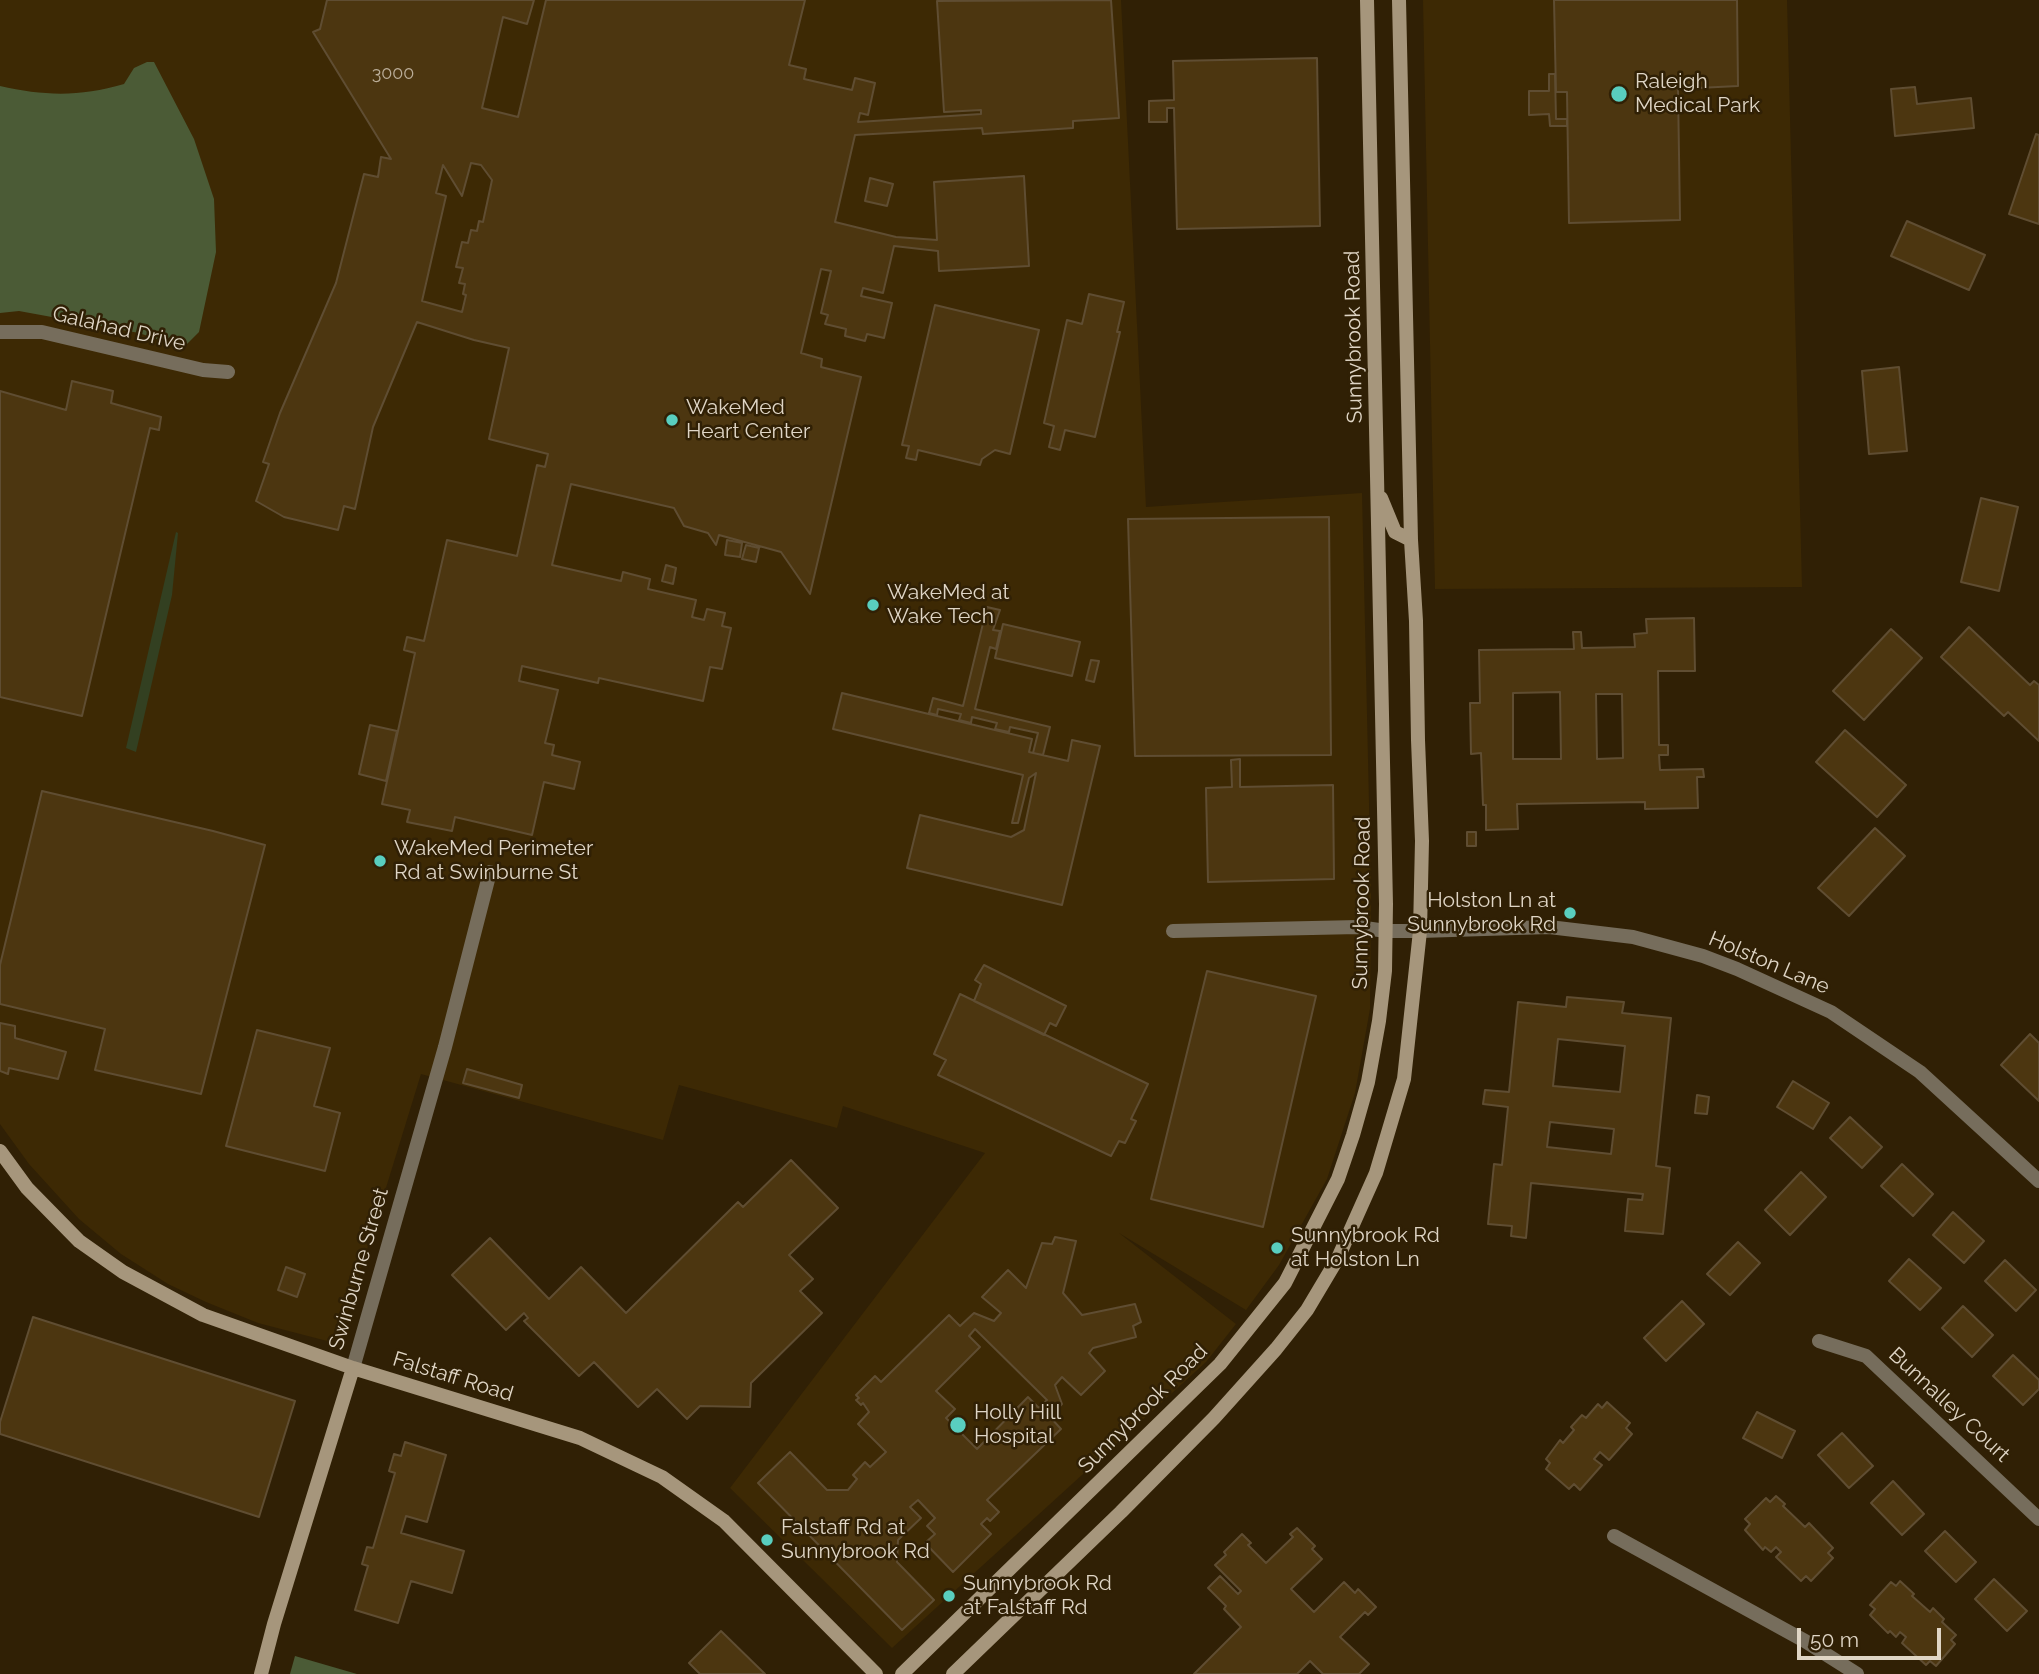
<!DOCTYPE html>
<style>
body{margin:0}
#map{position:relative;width:2039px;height:1674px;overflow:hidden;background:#302005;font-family:Raleway,sans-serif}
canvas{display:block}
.scale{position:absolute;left:1797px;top:1628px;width:144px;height:32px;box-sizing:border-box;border:4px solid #dfd5c5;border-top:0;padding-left:9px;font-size:21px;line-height:24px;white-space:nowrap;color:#dfd5c5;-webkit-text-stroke:5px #302005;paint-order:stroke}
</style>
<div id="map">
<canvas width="2039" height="1674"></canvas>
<div class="scale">50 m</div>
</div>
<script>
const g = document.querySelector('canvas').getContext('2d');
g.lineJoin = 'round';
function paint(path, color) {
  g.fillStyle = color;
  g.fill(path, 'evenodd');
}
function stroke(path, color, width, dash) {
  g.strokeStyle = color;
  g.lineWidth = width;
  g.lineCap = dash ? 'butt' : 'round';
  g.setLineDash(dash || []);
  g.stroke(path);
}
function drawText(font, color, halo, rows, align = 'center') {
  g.font = font + ' Raleway,sans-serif';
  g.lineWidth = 5;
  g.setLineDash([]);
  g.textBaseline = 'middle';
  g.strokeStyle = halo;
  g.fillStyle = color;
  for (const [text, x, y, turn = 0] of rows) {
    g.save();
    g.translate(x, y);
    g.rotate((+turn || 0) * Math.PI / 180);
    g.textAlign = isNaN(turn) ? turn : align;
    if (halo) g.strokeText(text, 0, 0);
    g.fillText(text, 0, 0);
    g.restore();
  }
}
paint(new Path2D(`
 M0 0H1121L1146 507 1362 493 1371 892 1370 1009 1355 1093 1327 1179 1279 1265 1246 1310 1119 1233 1236 1324 1206 1362 892 1648 730 1488 985 1153 843 1106 837 1128 679 1085 663 1140 421 1074 341 1334 331 1342 258 1323 206 1302 168 1284 121 1254 79 1219 29 1164 0 1124Z
 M1423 0H1787L1802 587 1435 589Z`), '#3d2904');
paint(new Path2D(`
 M176 532 178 533 172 595 136 752 126 748Z`), '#334021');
paint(new Path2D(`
 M147 62H154L194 139 214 199 216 252 199 332 183 348 139 333 19 311 0 313V86C44 96 80 97 124 84L134 68Z
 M295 1656 357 1674H290Z`), '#4b5b36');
const building = new Path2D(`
 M327 0H534L527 24 503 17 482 108 518 117 546 0H805L789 65 806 69 804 79 852 90 855 78 875 83 868 115 860 113 858 122 981 114V110L944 112 937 1 1111 0 1119 118 1073 121V128L983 134 982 128 855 135 835 222 896 237 937 240 934 182 1024 176 1029 266 939 271 938 251 894 246 883 293 863 288 861 296 892 303 884 338 867 334 865 341 845 336 846 329 825 324 828 315 821 313 831 271 821 269 801 353 822 359 821 367 861 377 810 594 781 552 719 535 716 545 708 533 684 526 674 508 571 484 552 565 621 581 623 572 650 579 648 589 696 600 692 617 704 620 707 609 725 613 722 626 731 628 722 669 710 667 703 701 599 678 598 683 522 666 519 681 558 690 545 743 554 745 552 755 580 762 574 789 544 782 532 835 455 817 452 831 407 822 410 810 382 804 415 653 404 650 407 637 424 641 447 540 517 556 537 465 545 467 548 454 489 439 509 348 474 340 417 322 373 427 355 509 344 506 338 530 284 517 256 501 269 464 263 462 280 413 336 283 364 174 378 177 381 157 391 159 313 32 320 29ZM471 163 481 165 492 180 483 222 479 221 477 231 471 230 468 243 462 242 456 267 463 268 459 283 465 284 463 294 466 295 462 312 422 301 446 196 436 193 443 165 462 196Z
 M1554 0H1737L1738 86 1678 89 1680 220 1569 223 1567 92H1556Z
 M1317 58 1320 226 1177 229 1174 108H1167V122H1149V101L1174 100 1173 61Z
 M1549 74H1555L1556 119H1567V126H1550L1549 114 1529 115V91H1549Z
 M1915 87 1917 104 1971 98 1974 128 1895 136 1891 89Z
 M2036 134 2039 135V224L2009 214Z
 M870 178 893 184 887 206 865 201Z
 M1907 221 1985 255 1969 290 1891 256Z
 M1089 294 1124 302 1117 332H1120L1095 437 1065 430 1060 450 1049 447 1054 426 1044 423 1067 320 1082 324Z
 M935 305 1039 330 1010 454 995 450 982 459 980 465 918 450 916 460 906 458 909 446 902 445Z
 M1899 367 1907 451 1869 454 1862 371Z
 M72 381 113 391 111 403 161 417 159 430 150 428 82 716 0 697V391L66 410Z
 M1981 498 2018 507 1999 591 1961 582Z
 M1329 517 1331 755 1135 756 1128 519Z
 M727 540 742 543 740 557 725 555Z
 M746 545 759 548 756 562 742 559Z
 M666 565 676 568 673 584 662 581Z
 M987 607 1000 610 993 630 1000 631 996 649 990 647 975 709 1050 727 1043 755 1033 753 1038 733 1010 727 1009 732 995 729 997 723 972 717 971 723 959 720 961 714 938 709 937 715 929 713 933 698 963 706Z
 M1694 618 1695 671H1658L1659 745H1668V755H1659L1660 770 1703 769 1704 777H1697L1698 808 1645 809V802L1517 804 1518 829 1486 830V805H1483L1481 753 1471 754 1470 703H1480L1479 650 1574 649 1573 632H1581L1582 648 1635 647 1634 634 1647 633 1646 619ZM1560 692 1561 759H1513V693ZM1596 694H1622L1623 758 1597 759Z
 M1003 624 1080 642 1072 676 995 658Z
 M1969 627 2030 685 2034 681 2039 685V741L2008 712 2004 716 1941 657Z
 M1891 629 1922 658 1864 720 1833 691Z
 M1091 660 1099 661 1094 682 1086 680Z
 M842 693 1032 739 1029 752 1068 761 1072 740 1100 746 1062 905 907 868 920 815 1011 837 1024 830 1036 773 1029 778 1018 823H1012L1023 775 833 729Z
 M370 725 397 731 386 781 359 774Z
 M1845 730 1906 785 1877 817 1816 762Z
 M1240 759V787L1333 785 1334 879 1208 882 1206 788 1232 787 1231 760Z
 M42 791 213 831 265 845 201 1094 95 1070 105 1029 0 1004V965Z
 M1875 828 1905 856 1849 916 1818 888Z
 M1467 832H1476V846H1467Z
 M984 965 1066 1006 1056 1026 1050 1023 1044 1035 974 1001 981 984 975 980Z
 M1207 971 1316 996 1263 1227 1151 1199Z
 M960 994 1148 1084 1131 1119 1136 1121 1125 1143 1119 1141 1111 1156 938 1075 946 1060 934 1054Z
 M1567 997 1624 1002 1622 1013 1671 1018 1656 1166 1670 1168 1663 1234 1625 1231 1628 1199 1642 1200 1643 1194 1531 1183 1526 1238 1511 1236 1512 1226 1488 1224 1494 1164 1502 1165 1508 1107 1483 1104 1485 1090 1509 1092 1518 1002 1566 1007ZM1558 1039 1625 1046 1620 1092 1553 1086ZM1550 1122 1614 1129 1611 1154 1547 1147Z
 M0 1023 15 1026V1038L66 1052 58 1079 9 1068 8 1074 0 1071Z
 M257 1030 330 1048 314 1106 340 1113 325 1171 226 1146Z
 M2030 1034 2039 1043V1101L2001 1065Z
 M467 1069 522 1085 519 1098 463 1083Z
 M1793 1081 1829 1103 1813 1129 1777 1107Z
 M1697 1095 1709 1097 1707 1114 1695 1113Z
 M1850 1117 1882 1147 1862 1168 1830 1138Z
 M791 1160 838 1208 789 1255 813 1279 800 1291 822 1313 751 1383 750 1407 700 1406 687 1419 657 1389 638 1407 594 1362 579 1376 524 1321 528 1318 524 1313 506 1330 452 1275 490 1238 549 1299 581 1267 626 1313 738 1202 743 1207Z
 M1902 1164 1933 1194 1913 1216 1881 1186Z
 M1801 1172 1826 1197 1790 1235 1765 1210Z
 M1953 1212 1984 1241 1964 1263 1933 1235Z
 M1055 1237 1076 1241 1063 1293 1082 1315 1135 1304 1141 1322 1133 1326 1136 1337 1093 1348 1089 1353 1105 1371 1081 1395 1062 1377 1055 1385 1062 1404 1050 1417 1061 1429 987 1500 999 1512 990 1521 987 1518 981 1524 991 1534 953 1572 925 1543 935 1534 927 1526 935 1518 918 1500 910 1507 921 1518 898 1540 897 1562 934 1600 902 1630 758 1483 790 1452 827 1490H848L857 1479 853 1475 865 1462 870 1467 886 1452 858 1424 869 1412 863 1403 861 1405 856 1400 859 1398 856 1395 875 1376 881 1382 949 1315 960 1326 974 1313 994 1321 1001 1313 982 1297 1008 1270 1026 1288 1042 1243 1052 1244ZM975 1329 1047 1400 1039 1408 1028 1397 977 1449 946 1418 955 1409 936 1391 980 1347 969 1336Z
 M1738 1242 1760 1263 1730 1295 1707 1274Z
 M1909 1259 1941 1288 1920 1310 1889 1281Z
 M2005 1260 2036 1290 2016 1311 1985 1281Z
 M286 1267 305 1274 297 1297 278 1290Z
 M1682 1301 1704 1324 1666 1361 1644 1338Z
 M1963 1306 1993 1335 1972 1357 1942 1328Z
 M33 1317 295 1401 259 1517 0 1434V1422Z
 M2013 1355 2039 1380V1389L2023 1405 1993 1376Z
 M1607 1402 1630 1423 1626 1428 1632 1434 1609 1460 1600 1452 1594 1459 1602 1465 1580 1490 1574 1484 1569 1489 1546 1469 1550 1463 1546 1459 1560 1440 1563 1443 1574 1430 1571 1427 1582 1415 1586 1418 1598 1404 1602 1408Z
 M1757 1412 1795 1431 1782 1458 1743 1438Z
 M1842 1433 1873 1466 1849 1488 1818 1455Z
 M405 1442 446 1455 427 1522 406 1516 401 1533 464 1551 452 1593 411 1581 398 1623 355 1610 368 1566 362 1564 367 1547 373 1548 395 1473 389 1471 394 1454 401 1456Z
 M1893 1481 1924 1514 1902 1535 1871 1503Z
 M1776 1496 1785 1504 1783 1506 1805 1527 1809 1523 1833 1548 1828 1553 1833 1558 1811 1581 1806 1576 1801 1581 1776 1557 1781 1552 1776 1547 1771 1552 1765 1547 1763 1550 1745 1530 1750 1524 1745 1519 1766 1498 1770 1502Z
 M1297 1528 1315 1546 1312 1549 1322 1559 1291 1589 1314 1612 1344 1582 1355 1593 1358 1589 1376 1607 1368 1615 1365 1612 1340 1637 1369 1664 1359 1674H1323L1310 1661 1297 1674H1194L1241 1627 1224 1609 1226 1606 1208 1588 1220 1576 1238 1594 1241 1591 1215 1565 1226 1555 1224 1552 1242 1534 1251 1543 1248 1545 1266 1563 1293 1537 1290 1534Z
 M1945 1531 1976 1562 1956 1582 1925 1551Z
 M1994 1579 2027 1611 2007 1631 1975 1599Z
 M1900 1581 1914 1594 1912 1596 1930 1612 1933 1608 1944 1619 1942 1622 1956 1635 1951 1640 1955 1644 1936 1666 1930 1661 1926 1665 1902 1643 1906 1637 1900 1632 1896 1637 1890 1631 1888 1633 1870 1615 1875 1609 1870 1605 1891 1582 1896 1586Z
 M721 1631 765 1674H700L689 1663Z`);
paint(building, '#4c3610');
stroke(building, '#5f4d32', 2);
stroke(new Path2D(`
 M0 332H42L203 370 228 372
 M1173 931 1358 927 1386 931H1420L1549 927 1633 937 1703 956 1737 969 1831 1012 1920 1072 2039 1181
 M1819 1341 1866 1356 2039 1519
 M353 1368 445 1047 490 872
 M1614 1536 1805 1641 1857 1674`), '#766d5c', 14);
stroke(new Path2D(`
 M1381 498 1395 532 1411 540
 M0 1151 27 1188 79 1241 123 1272 203 1315 353 1368 580 1438 662 1477 724 1521 876 1674
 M261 1674 274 1624 353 1368
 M902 1674 1220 1364 1285 1283 1338 1179 1353 1135 1368 1082 1379 1021 1385 971 1386 904 1367 0
 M953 1674 1121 1512 1214 1418 1276 1349 1307 1310 1338 1258 1376 1173 1404 1079 1420 931 1422 841 1418 740 1416 621 1411 540 1399 0`), '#a6967c', 14);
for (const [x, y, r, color] of [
 [1619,94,9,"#59cebf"],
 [672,420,7,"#59cebf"],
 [873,605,7,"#59cebf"],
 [380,861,7,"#59cebf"],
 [1570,913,7,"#59cebf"],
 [1277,1248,7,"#59cebf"],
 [958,1425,9,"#59cebf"],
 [767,1540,7,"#59cebf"],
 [949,1596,7,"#59cebf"]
]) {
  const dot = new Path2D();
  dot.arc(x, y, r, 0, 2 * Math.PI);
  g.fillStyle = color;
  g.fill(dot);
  stroke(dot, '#302005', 2.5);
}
drawText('18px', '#baad98', null, [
 ["3000",393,74]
]);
drawText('21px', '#dfd5c5', '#302005', [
 ["Raleigh",1635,82],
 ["Medical Park",1635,106],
 ["WakeMed",686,408],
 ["Heart Center",686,432],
 ["WakeMed at",887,593],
 ["Wake Tech",887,617],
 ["WakeMed Perimeter",394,849],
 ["Rd at Swinburne St",394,873],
 ["Holston Ln at",1556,901,"right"],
 ["Sunnybrook Rd",1556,925,"right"],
 ["Sunnybrook Rd",1291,1236],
 ["at Holston Ln",1291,1260],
 ["Holly Hill",974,1413],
 ["Hospital",974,1437],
 ["Falstaff Rd at",781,1528],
 ["Sunnybrook Rd",781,1552],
 ["Sunnybrook Rd",963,1584],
 ["at Falstaff Rd",963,1608]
], 'left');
drawText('21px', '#dfd5c5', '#302005', [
 ["Galahad Drive",119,329,13],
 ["Sunnybrook Road",1354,337,-91],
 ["Sunnybrook Road",1362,903,-89],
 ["Holston Lane",1769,963,23],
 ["Swinburne Street",359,1269,-74],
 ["Falstaff Road",453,1377,17],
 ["Bunnalley Court",1949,1405,43],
 ["Sunnybrook Road",1143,1409,-45]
]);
</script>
